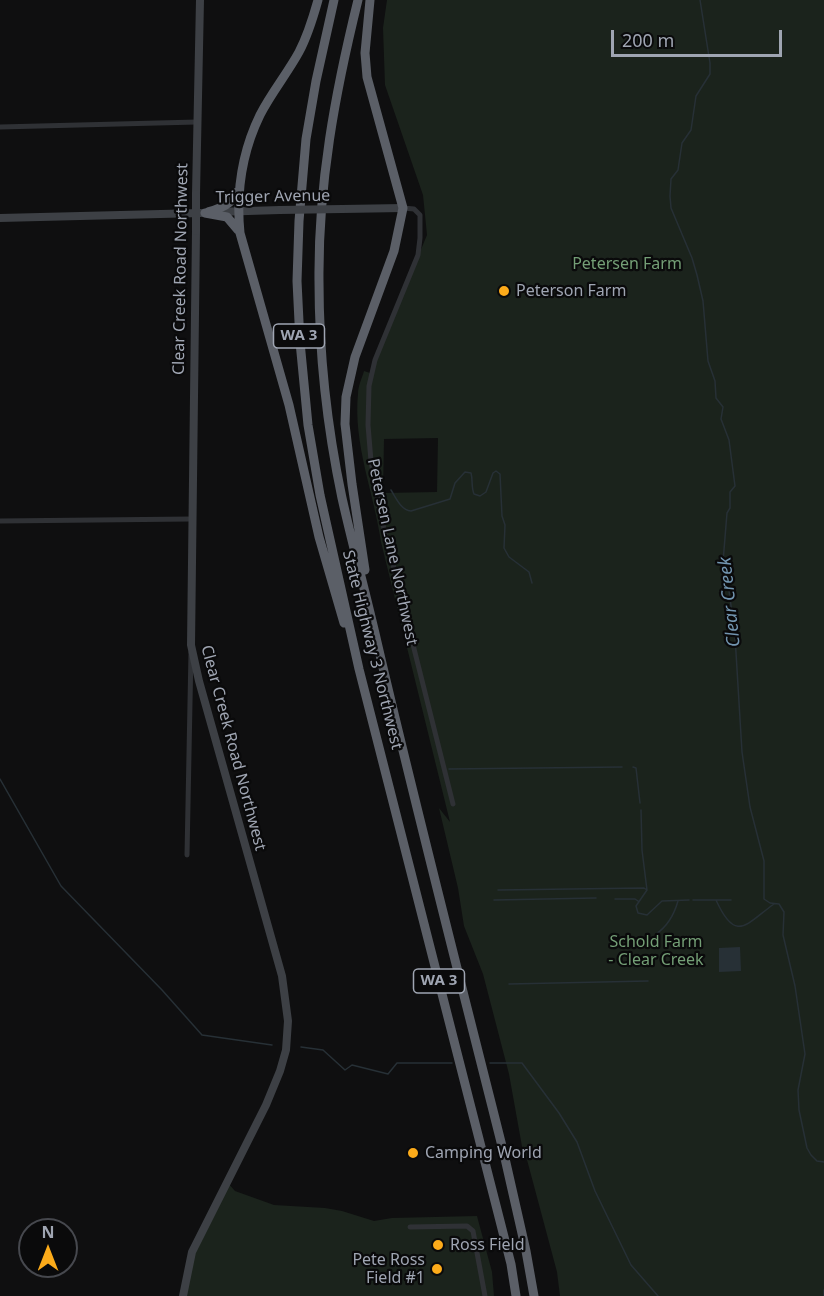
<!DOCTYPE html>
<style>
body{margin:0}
#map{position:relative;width:824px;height:1296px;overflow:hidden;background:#0f0f10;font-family:"Noto Sans",sans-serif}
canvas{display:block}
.north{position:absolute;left:18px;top:1218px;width:60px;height:60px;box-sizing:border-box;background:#0a0a0b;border:2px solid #46484e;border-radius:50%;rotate:0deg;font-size:16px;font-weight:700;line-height:24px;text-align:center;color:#9fa5b2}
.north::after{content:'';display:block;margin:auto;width:21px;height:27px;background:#fcab1a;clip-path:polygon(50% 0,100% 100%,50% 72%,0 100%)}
.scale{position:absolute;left:611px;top:30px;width:171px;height:27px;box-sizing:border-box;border:3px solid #9fa5b2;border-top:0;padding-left:8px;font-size:18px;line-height:21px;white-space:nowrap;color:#9fa5b2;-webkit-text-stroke:4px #0a0a0b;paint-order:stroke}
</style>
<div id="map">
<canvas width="824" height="1296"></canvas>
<div class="north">N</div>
<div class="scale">200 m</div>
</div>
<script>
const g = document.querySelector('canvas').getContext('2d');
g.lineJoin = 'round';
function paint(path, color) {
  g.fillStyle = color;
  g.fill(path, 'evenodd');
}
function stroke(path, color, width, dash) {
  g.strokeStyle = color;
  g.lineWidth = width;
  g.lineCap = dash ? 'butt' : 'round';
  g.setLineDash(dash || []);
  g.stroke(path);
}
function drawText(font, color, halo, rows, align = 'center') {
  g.font = font + ' "Noto Sans",sans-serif';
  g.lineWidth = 4.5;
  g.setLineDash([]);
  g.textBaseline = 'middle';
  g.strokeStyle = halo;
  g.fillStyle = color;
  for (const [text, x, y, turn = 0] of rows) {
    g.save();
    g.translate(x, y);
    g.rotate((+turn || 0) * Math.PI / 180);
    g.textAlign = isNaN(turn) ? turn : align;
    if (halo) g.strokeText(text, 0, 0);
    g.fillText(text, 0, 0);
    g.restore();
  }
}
paint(new Path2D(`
 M387 0H824V1296H560L557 1272 526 1156 523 1152 509 1074 483 974 464 926 458 888 439 808 450 822 381 542C374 493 353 444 358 394 358 386 362 378 364 371L370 373 427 235 423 195 385 85 383 28ZM438 438 437 492 383 493 384 439Z
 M228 1183 235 1191 274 1205 325 1208 342 1211 374 1221 392 1218 477 1216 492 1272 494 1296H183L189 1266Z`), '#1b231c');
paint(new Path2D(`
 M740 947 741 971 719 972V948Z`), '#273036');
stroke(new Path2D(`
 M700 0 710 63V74L696 96 691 130 682 143 678 170 671 179 670 196 671 208 692 258 697 275 703 301 708 361 715 381 716 398 723 407 721 419 729 440 735 486 730 492V508L727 513 723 562 726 568 735 636 742 752 750 807 764 861V899L770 903 779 904 784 912 783 935 795 986 805 1054 798 1090 799 1110 807 1148 811 1155 817 1161 824 1162
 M391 490C396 498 401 510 411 511L450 499 455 483 465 472 471 473C473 480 471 487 474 494L480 496 486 492 493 473 496 471 500 474 502 516 505 525 504 548 509 557 529 572 532 583
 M633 767 636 768 640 803
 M449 769 622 767
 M0 779 61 886 162 990 202 1035 272 1045
 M641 810 642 850 647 890 636 906 638 913 647 915 662 901 689 900
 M498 890 644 888 647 890
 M615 899H635L638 901
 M494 900 596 898
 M693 900H731
 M716 900C736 944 746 924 774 904
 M656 934C668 926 674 915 678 901
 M509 984 648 981
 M301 1047 323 1050 345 1070 352 1065 388 1074 397 1063H452
 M490 1063H522L559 1113 577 1142 595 1191 631 1265 658 1296
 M824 1296V1290`), '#273036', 1.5);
stroke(new Path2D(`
 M0 127 197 122
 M403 208 414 209 420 215V238L418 255 375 360 369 386 368 425 371 461 381 517 453 804
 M0 521 191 519
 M187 855 191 652
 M410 1227 467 1226 473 1231 485 1296`), '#2f3135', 5);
stroke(new Path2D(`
 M196 194 200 0
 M342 209 403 208
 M216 212 280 210
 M0 218 201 213
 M183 1296 192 1252 266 1105 280 1071 286 1050 288 1021 282 976 199 681 191 645 196 231`), '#3d4045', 8);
stroke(new Path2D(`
 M318 0C313 18 308 35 299 52 287 74 271 93 260 115 242 152 236 192 240 233L289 405 319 537 344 623
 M334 0 316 81 306 139 299 221 297 281 300 342 308 425 320 495 359 669 511 1264 516 1296
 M358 0C335 93 318 185 319 281 319 354 327 427 342 498 353 547 366 594 377 642 417 813 461 983 504 1154L526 1251 534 1296
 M208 212C221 208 231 205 237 192
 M205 213 227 217 238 230
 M365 570 352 484 345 424 346 397 355 357 394 251 403 208 367 77 365 53 370 0`), '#5b5f67', 9);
stroke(new Path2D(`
 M280 210 342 209
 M196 231V194`), '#3d4045', 8);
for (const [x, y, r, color] of [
 [504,291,6,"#fcab1a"],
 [413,1153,6,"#fcab1a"],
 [438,1245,6,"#fcab1a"],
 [437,1269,6,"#fcab1a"]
]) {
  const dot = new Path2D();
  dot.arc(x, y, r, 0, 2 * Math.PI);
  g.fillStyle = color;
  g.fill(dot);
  stroke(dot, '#0a0a0b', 2);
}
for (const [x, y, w] of [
 [299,336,51],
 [439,981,51]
]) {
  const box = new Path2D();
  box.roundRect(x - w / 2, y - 12, w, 24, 4.5);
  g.fillStyle = '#0a0a0b';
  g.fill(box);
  stroke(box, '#9fa5b2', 1.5);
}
drawText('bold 15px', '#9fa5b2', null, [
 ["WA 3",299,336],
 ["WA 3",439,981]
]);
drawText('16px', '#9fa5b2', '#0a0a0b', [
 ["Trigger Avenue",273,197,-1],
 ["Clear Creek Road Northwest",181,269,-89],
 ["Petersen Lane Northwest",392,552,78],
 ["State Highway 3 Northwest",372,650,76],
 ["Clear Creek Road Northwest",233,748,75]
]);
drawText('16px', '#749f76', '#0a0a0b', [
 ["Petersen Farm",627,264],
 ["Schold Farm",656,942],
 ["- Clear Creek",656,960]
]);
drawText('16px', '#9fa5b2', '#0a0a0b', [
 ["Peterson Farm",516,291],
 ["Camping World",425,1153],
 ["Ross Field",450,1245],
 ["Pete Ross",425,1260,"right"],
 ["Field #1",425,1278,"right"]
], 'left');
drawText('italic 18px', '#7295b0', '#0a0a0b', [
 ["Clear Creek",730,602,-96]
]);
</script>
